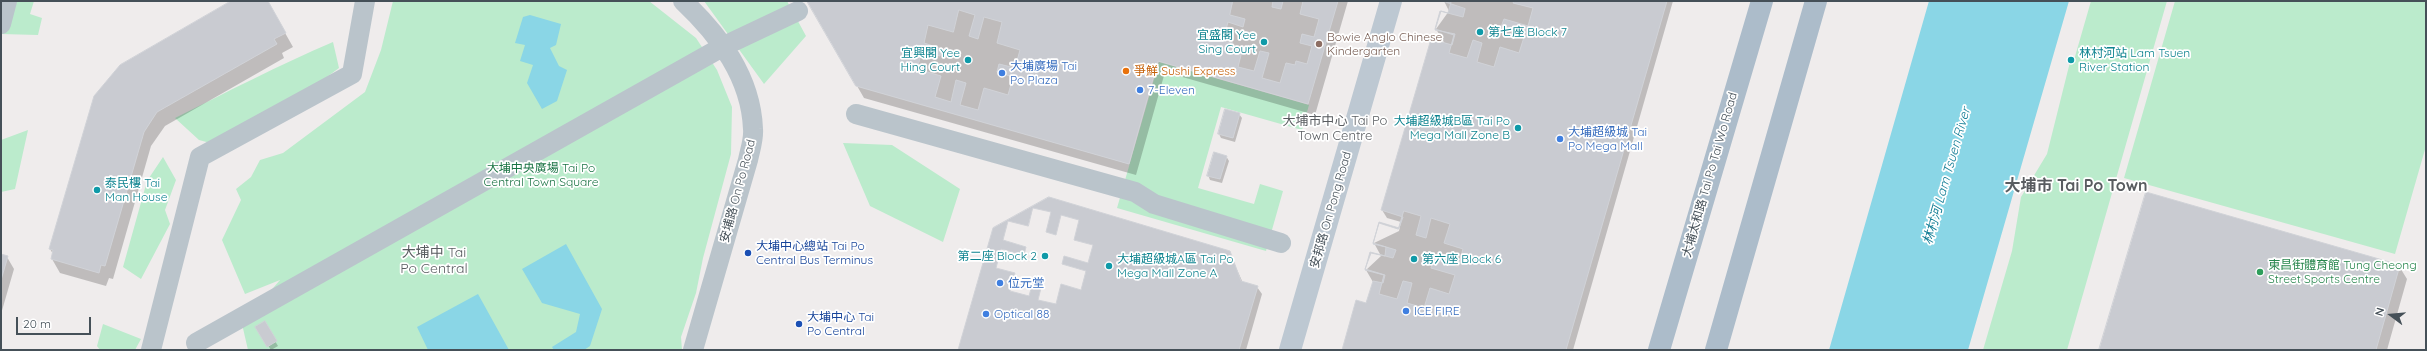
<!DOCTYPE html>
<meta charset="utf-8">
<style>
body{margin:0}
#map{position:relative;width:2427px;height:351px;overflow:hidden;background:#efecec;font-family:Quicksand,sans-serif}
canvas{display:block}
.frame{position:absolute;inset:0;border:2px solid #455058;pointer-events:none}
.north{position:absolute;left:2371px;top:295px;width:40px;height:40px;-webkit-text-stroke:3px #fff;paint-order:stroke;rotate:286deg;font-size:11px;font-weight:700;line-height:16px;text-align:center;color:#455058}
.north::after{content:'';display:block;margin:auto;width:14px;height:18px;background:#455058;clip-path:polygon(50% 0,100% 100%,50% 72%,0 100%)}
.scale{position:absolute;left:16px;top:317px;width:75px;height:18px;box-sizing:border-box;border:2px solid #455058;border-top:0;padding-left:5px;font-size:12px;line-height:14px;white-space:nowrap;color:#455058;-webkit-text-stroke:3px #fff;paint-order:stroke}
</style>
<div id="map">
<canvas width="2427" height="351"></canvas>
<div class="frame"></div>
<div class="north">N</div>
<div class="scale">20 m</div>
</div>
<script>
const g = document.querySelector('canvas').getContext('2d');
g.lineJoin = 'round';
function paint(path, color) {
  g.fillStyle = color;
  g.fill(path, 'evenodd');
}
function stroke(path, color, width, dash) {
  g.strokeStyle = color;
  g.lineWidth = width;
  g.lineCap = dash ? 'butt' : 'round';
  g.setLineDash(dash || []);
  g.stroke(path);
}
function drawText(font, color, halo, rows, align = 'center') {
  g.font = font + ' Quicksand,"Noto Sans TC",sans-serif';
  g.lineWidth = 3.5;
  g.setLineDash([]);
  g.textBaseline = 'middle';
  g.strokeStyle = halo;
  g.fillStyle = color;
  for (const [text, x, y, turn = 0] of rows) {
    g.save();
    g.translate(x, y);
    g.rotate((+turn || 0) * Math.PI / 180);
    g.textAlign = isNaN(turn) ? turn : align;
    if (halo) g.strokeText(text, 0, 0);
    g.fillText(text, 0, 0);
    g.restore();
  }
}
paint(new Path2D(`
 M12 1H34L30 14 42 18 38 35 1 34Z
 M393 1H649L696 38 717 70 732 107 731 154 703 258 696 293 681 337 682 350H248L242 324 280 280 245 294 222 240 241 200 236 189 251 177 260 160 283 153 365 92 381 50Z
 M704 1H787L806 36 764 84Z
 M2091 1H2167L2067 350H1983L2012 251 2021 197 2047 154 2071 58 2074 60Z
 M2175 1H2426V146L2395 254 2124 178Z
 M333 42 339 68 300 97 214 144 199 140 175 118C227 92 279 65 333 42Z
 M1159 62 1309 105 1302 130 1221 107 1198 188 1254 204 1260 184 1283 191 1266 251 1117 208Z
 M28 130 15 189 1 192V140Z
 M843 143 892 145 960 189 943 242 870 206Z
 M163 157 176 180 165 210 170 224 141 279 123 267 147 181Z
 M103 324 141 339 135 350H100L97 346Z`), '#bbebcc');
paint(new Path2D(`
 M1929 1H2069L1968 350H1829Z
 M530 15 561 24 556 45 550 48 559 66 567 70 557 101 542 109 527 83 533 65 520 61 525 45 515 43 523 17Z
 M566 244 602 309 590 346 584 350H554L552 347 576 332 580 314 542 303 522 269Z
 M478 294 509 350H428L417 327Z`), '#8ad6e6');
paint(new Path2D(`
 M233 1H267L293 47 282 53 284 58 165 126 151 146 113 279 109 278 106 286 60 273 52 259 53 254 50 249Z
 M808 1H1348L1315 115 1165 72 1136 175 864 98Z
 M1444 1H1673L1573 350H1343L1367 304 1373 282 1366 270 1381 256 1374 243 1399 231 1401 222 1387 218 1382 210 1445 44 1436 29 1449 11Z
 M1239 114 1242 118 1235 142 1221 138 1219 134Z
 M1226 156 1229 161 1222 183 1210 180 1208 175Z
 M1229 252 1243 283 1257 287 1262 294 1246 350H960Z
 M1 255 7 257 14 269 1 314Z
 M2399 266 2407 279 2387 350H2100Z
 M264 323 278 346 271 350 256 327Z`), '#0003');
const building = new Path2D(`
 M231 1H268L286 33 274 39 277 44 157 112 144 132 105 266 101 265 99 273 51 259 53 250 49 249 94 96 120 65Z
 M807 1H1338L1308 104 1158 61 1129 164 856 86Z
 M1233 1H1273L1272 7 1281 9 1283 1H1303L1300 14 1319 19 1314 37 1302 34 1300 43 1312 46 1307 64 1296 61 1295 65 1286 63 1280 83 1262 78 1269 53 1260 51 1254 71 1238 67 1242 51 1232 48 1233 43 1223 41 1228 22 1243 27 1245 19 1230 15Z
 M1443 1H1514L1513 3 1533 8 1528 26 1504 19 1501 27 1525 34 1519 53 1500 47 1494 67 1477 62 1482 43 1473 40 1467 58 1449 53 1454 35 1435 29 1440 11 1463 17 1465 9Z
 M1445 1H1667L1566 350H1342L1356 300 1366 303 1373 281 1383 283 1385 275 1365 269 1371 253 1385 256 1386 247 1373 244 1379 222 1399 228 1403 217 1381 210 1431 39 1452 45 1455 34 1435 30 1441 11 1448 13 1451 2Z
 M959 10 975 15 969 36 978 39 984 17 1002 22 997 43 1020 50 1015 68 999 64 997 72 1013 77 1008 95 984 88 978 110 960 105 966 83 956 80 951 102 935 97 941 76 917 69 922 51 940 56 942 49 924 43 928 25 953 32Z
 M1225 109 1240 113 1233 138 1218 134Z
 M1214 152 1227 156 1220 179 1207 176Z
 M2146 192 2400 265 2376 350H2099Z
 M1049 197 1230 251 1241 281 1258 286 1239 350H958L993 228Z
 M1033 208 1051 212 1046 232 1056 235 1061 215 1079 220 1074 240 1093 245 1088 263 1064 256 1062 264 1086 271 1081 290 1061 284 1056 304 1038 300 1043 280 1034 278 1029 296 1010 291 1015 273 996 268 1001 249 1024 255 1026 247 1003 240 1008 221 1028 226Z
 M1404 211 1421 216 1416 235 1426 238 1431 218 1450 224 1444 243 1463 249 1458 267 1434 259 1431 268 1455 275 1449 294 1430 288 1424 308 1407 303 1412 283 1403 281 1397 299 1379 294 1384 275 1365 270 1370 252 1393 258 1396 250 1373 243 1379 223 1398 229Z
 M1 254 8 256 1 280Z
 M265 321 277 341 267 347 255 327Z`);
paint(building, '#c9cbd1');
stroke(building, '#d0d2d7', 1);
stroke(new Path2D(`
 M683 1C719 35 751 77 753 129 754 139 750 150 748 160L693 350
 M1 24 7 1
 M856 114 1135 192 1154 204 1281 243
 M196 343 724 46 798 11
 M151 350 200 157 352 74 365 1`), '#bac4cb', 20);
stroke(new Path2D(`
 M1290 350 1391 1`), '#bdc8d2', 22);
stroke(new Path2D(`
 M1659 350 1762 1
 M1716 350 1816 1`), '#acbcca', 22);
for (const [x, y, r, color] of [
 [1480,32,4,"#0f9aa8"],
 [1264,42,4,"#0f9aa8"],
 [1319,44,4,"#8d6e63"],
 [968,60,4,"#0f9aa8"],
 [2071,60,4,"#0f9aa8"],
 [1126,71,4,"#e8710a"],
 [1002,73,4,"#3f7fe0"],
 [1140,90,4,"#3f7fe0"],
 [1518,128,4,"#0f9aa8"],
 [1560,139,4,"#3f7fe0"],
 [97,190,4,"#0f9aa8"],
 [748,253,4,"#1a4fb4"],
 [1045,256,4,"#0f9aa8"],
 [1414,259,4,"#0f9aa8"],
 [1109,266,4,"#0f9aa8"],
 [2260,272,4,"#2e9e5b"],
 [1000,283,4,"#3f7fe0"],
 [1406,311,4,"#3f7fe0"],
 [986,314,4,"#3f7fe0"],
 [799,324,4,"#1a4fb4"]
]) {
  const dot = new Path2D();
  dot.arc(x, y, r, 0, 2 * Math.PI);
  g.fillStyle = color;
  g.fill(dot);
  stroke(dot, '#fff', 1.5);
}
drawText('12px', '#0d838f', '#fff', [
 ["第七座 Block 7",1488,32],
 ["宜盛閣 Yee",1256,35,"right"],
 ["Sing Court",1256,49,"right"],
 ["宜興閣 Yee",960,53,"right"],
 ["Hing Court",960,67,"right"],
 ["林村河站 Lam Tsuen",2079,53],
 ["River Station",2079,67],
 ["大埔超級城B區 Tai Po",1510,121,"right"],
 ["Mega Mall Zone B",1510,135,"right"],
 ["泰民樓 Tai",105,183],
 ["Man House",105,197],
 ["第二座 Block 2",1037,256,"right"],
 ["大埔超級城A區 Tai Po",1117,259],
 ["Mega Mall Zone A",1117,273],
 ["第六座 Block 6",1422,259]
], 'left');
drawText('12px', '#785e54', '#fff', [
 ["Bowie Anglo Chinese",1327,37],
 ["Kindergarten",1327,51]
], 'left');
drawText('12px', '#366cbe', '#fff', [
 ["大埔廣場 Tai",1010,66],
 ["Po Plaza",1010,80],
 ["7-Eleven",1148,90],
 ["大埔超級城 Tai",1568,132],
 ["Po Mega Mall",1568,146],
 ["位元堂",1008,283],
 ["ICE FIRE",1414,311],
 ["Optical 88",994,314]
], 'left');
drawText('12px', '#c56008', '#fff', [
 ["爭鮮 Sushi Express",1134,71]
], 'left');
drawText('12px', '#1b7445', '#fff', [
 ["大埔中央廣場 Tai Po",541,168],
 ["Central Town Square",541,182]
]);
drawText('12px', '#455058', '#fff', [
 ["大埔太和路 Tai Po Tai Wo Road",1710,175,-74],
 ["安埔路 On Po Road",738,191,-75],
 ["安邦路 On Pong Road",1331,210,-74]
]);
drawText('12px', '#164399', '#fff', [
 ["大埔中心總站 Tai Po",756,246],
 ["Central Bus Terminus",756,260],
 ["大埔中心 Tai",807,317],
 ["Po Central",807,331]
], 'left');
drawText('12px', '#27864d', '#fff', [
 ["東昌街體育館 Tung Cheong",2268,265],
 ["Street Sports Centre",2268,279]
], 'left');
drawText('13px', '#595c60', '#fff', [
 ["大埔市中心 Tai Po",1335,121],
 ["Town Centre",1335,136]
]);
drawText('italic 13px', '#137e96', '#fff', [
 ["林村河 Lam Tsuen River",1947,176,-74]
]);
drawText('14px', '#595c60', '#fff', [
 ["大埔中 Tai",434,253],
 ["Po Central",434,269]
]);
drawText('bold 16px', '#595c60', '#fff', [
 ["大埔市 Tai Po Town",2076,186]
]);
</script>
